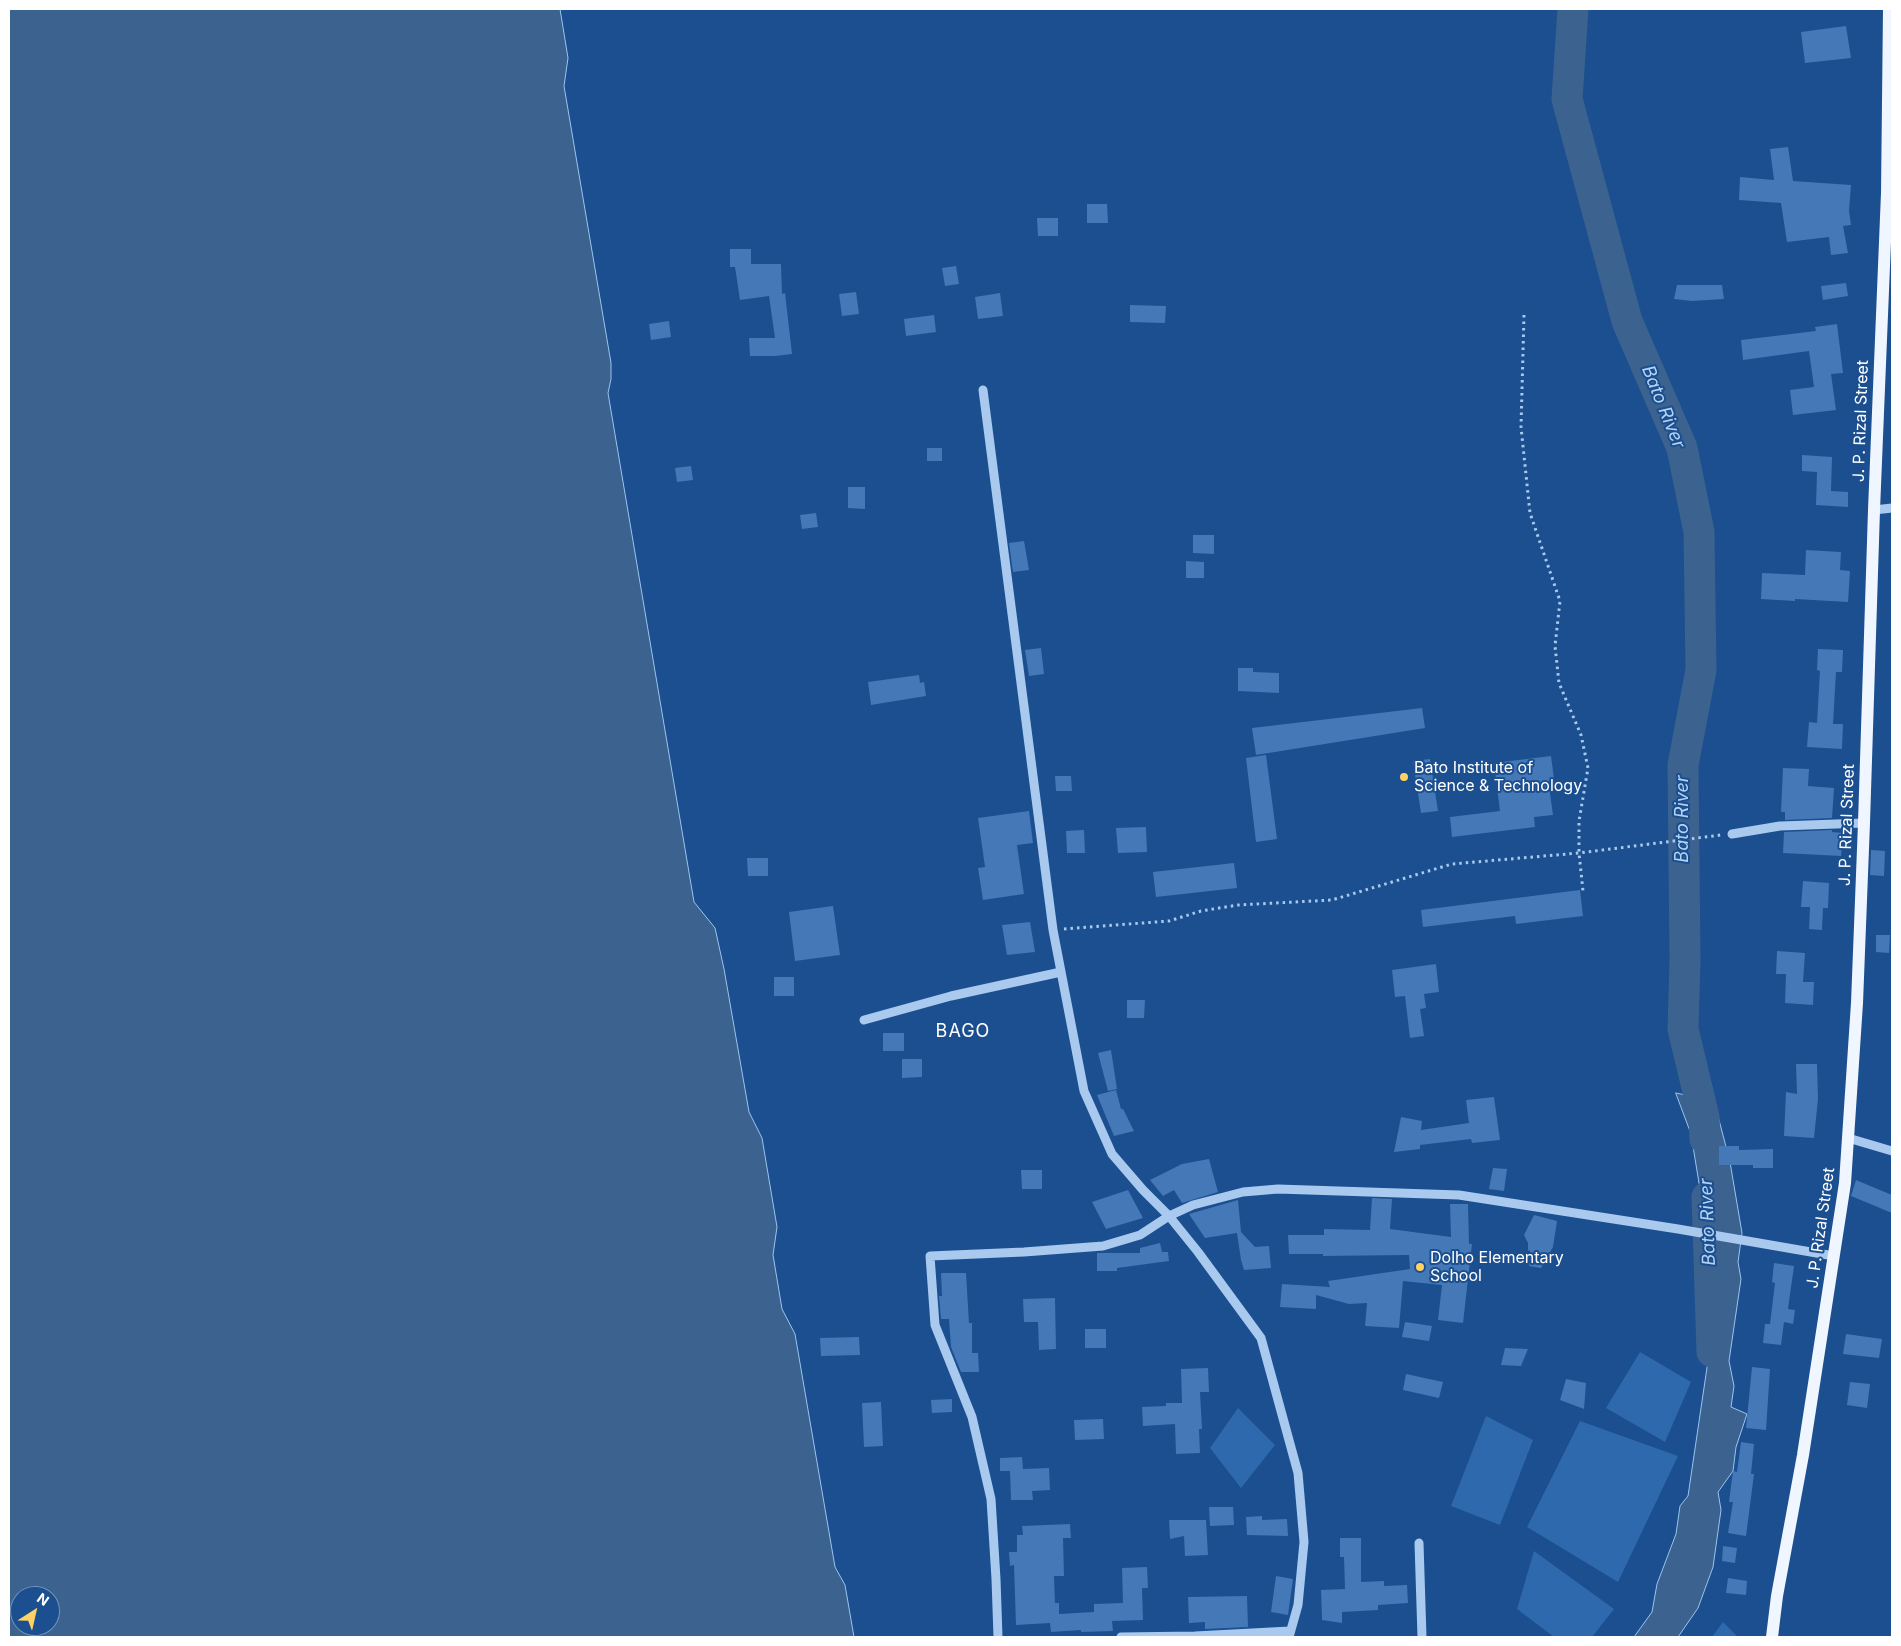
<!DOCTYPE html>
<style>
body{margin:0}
#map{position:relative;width:1901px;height:1646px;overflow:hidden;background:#1b4f8f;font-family:Inter,sans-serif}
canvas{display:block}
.frame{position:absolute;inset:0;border:10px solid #fff;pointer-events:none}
.north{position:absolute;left:10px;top:1586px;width:50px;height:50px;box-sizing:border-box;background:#1b4f8f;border:1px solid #7695bc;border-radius:50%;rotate:35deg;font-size:14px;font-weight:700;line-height:20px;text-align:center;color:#fff}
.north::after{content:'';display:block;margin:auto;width:18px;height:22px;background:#ffd166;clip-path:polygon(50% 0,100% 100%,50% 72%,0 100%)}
</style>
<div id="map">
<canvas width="1901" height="1646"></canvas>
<div class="frame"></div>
<div class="north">N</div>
</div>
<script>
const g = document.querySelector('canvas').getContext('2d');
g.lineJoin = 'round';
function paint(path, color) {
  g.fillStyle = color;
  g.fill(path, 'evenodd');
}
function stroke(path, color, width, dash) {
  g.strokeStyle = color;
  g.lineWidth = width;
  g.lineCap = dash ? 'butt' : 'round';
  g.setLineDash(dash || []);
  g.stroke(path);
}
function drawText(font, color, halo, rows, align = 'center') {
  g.font = font + ' Inter,sans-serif';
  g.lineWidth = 4;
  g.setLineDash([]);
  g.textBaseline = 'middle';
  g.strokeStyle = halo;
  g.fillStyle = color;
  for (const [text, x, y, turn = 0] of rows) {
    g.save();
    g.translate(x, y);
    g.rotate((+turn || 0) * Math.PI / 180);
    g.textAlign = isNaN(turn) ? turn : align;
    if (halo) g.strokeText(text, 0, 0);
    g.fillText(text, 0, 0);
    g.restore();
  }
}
paint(new Path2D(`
 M1640 1352 1691 1382 1665 1442 1606 1408Z
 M1238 1408 1275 1445 1241 1488 1210 1448Z
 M1486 1416 1533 1440 1500 1525 1451 1506Z
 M1580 1421 1678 1456 1618 1582 1527 1527Z
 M1534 1551 1614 1609 1592 1637H1554L1517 1609Z
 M1723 1622 1738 1637H1712Z`), '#2e69ad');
const water = new Path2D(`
 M9 9H560L568 58 564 86 611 363V379L608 393 694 902 715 928 724 969 749 1112 762 1138 777 1227 773 1255 782 1309 795 1334 835 1567 845 1585 854 1637H9ZM20 1596H50V1626H20Z
 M1676 1093 1714 1101 1730 1162 1742 1233 1738 1262 1741 1279 1729 1361 1734 1386 1731 1407 1747 1414 1736 1447 1733 1471 1718 1492 1721 1510 1713 1567 1698 1608 1678 1637H1634L1652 1612 1657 1584 1676 1534 1680 1506 1688 1496 1709 1354 1706 1336 1711 1307 1708 1290 1712 1249 1706 1226 1691 1134Z`);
paint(water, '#3c6290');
stroke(water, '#9cc4f0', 1);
stroke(new Path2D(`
 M1573 9 1567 99 1627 321 1682 448 1699 532 1701 670 1683 765 1685 961 1683 1029 1704 1117 1705 1139
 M1707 1197 1712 1352`), '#3c6290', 31);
paint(new Path2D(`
 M1846 26 1851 58 1805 63 1801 32Z
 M1788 147 1793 181 1851 185 1849 211 1851 225 1843 226 1848 253 1831 255 1829 237 1787 242 1781 203 1739 200 1740 177 1774 180 1770 149Z
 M1087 204H1107L1108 223H1087Z
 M1037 218H1058V236H1038Z
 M730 249H751V264H781L782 294 785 293 792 354 775 356H750L749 338H775L769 296 740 300 735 267H730Z
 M956 266 959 284 945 286 942 268Z
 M1846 283 1848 296 1823 300 1821 286Z
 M1677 285H1722L1724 299 1692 301 1674 299Z
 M856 292 859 314 842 316 839 294Z
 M1000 293 1003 316 978 319 975 297Z
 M1130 305 1166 306 1165 323 1130 322Z
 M934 315 936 332 906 336 904 319Z
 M669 321 671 337 651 340 649 324Z
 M1837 324 1843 373 1831 374 1836 410 1793 415 1790 390 1814 387 1809 351 1743 360 1741 340 1816 331 1815 327Z
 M927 448H942V461H927Z
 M1802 455 1832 457 1831 491 1848 492V507L1816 505 1817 472 1802 471Z
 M691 466 693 480 677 482 675 468Z
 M848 487H865V509L848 508Z
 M816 513 818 527 802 529 800 515Z
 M1193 535H1214V554L1193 553Z
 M1024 541 1029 570 1013 572 1009 543Z
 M1806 550 1841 552 1840 570 1850 571 1848 602 1795 599V601L1761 599 1762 573 1805 575Z
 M1186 561 1204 562V578H1186Z
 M1041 648 1044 674 1029 676 1025 650Z
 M1818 649 1843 650 1842 672H1836L1833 724H1843L1842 749 1807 747 1809 722 1817 723 1820 671 1817 670Z
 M1238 668H1253V672L1279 673V693L1238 691Z
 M919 675 920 683 924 682 926 696 871 705 868 682Z
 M1422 708 1425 728 1256 755 1252 728Z
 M1266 755 1277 839 1256 842 1246 758Z
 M1551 756 1555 786H1549L1553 815 1534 817 1535 827 1452 837 1450 817 1500 811 1494 763Z
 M1430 759 1438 811 1421 813 1413 761Z
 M1783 768 1809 769 1808 786 1834 788 1832 818 1785 820V812H1781Z
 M1055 776H1071L1072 791H1056Z
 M1029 811 1033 843 1017 845 1024 894 983 900 978 868 985 867 978 818Z
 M1146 827 1147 852 1118 853 1116 828Z
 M1084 830 1085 853H1067L1066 831Z
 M1832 830V832L1843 833 1841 856 1783 853 1784 832Z
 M1871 850 1885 851 1884 876 1870 875Z
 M747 858H768V876H748Z
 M1234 863 1237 888 1156 897 1153 872Z
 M1803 881 1829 883 1828 908H1823L1822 930 1809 929 1810 907H1801Z
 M1580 890 1583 916 1516 924 1515 916 1423 927 1421 910Z
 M833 906 840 955 795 961 789 912Z
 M1030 922 1035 952 1007 955 1002 925Z
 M1876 935H1890L1889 953 1876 952Z
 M1777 951 1805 953 1803 982H1814L1813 1005 1785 1003 1786 974H1776Z
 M1436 964 1439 992 1424 994 1426 1008 1420 1009 1424 1036 1410 1038 1405 996 1395 997 1392 970Z
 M774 977H794V996H774Z
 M1127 1000H1145L1144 1018H1127Z
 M883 1033H904V1051H883Z
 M1111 1050 1117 1089 1108 1091 1098 1053Z
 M902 1059H922V1077L902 1078Z
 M1796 1064H1817L1818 1099 1814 1138 1784 1136 1786 1092 1797 1094Z
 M1116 1090 1121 1109H1123L1134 1131 1114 1136 1097 1095Z
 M1494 1097 1500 1140 1472 1143 1471 1139 1420 1145V1149L1394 1152 1401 1117 1422 1121 1421 1130 1469 1123 1466 1100Z
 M1719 1146H1739V1150L1773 1149V1168H1753V1165H1719Z
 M1209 1159 1218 1192 1182 1203 1174 1190 1163 1196 1150 1180 1182 1164Z
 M1493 1168 1507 1169 1504 1191 1489 1189Z
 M1021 1170H1042V1189H1022Z
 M1856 1180 1892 1195V1213L1851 1196Z
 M1128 1190 1143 1218 1106 1229 1092 1202Z
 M1372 1198 1392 1199 1390 1229 1451 1237 1450 1204H1468L1469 1244H1472L1463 1323 1438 1320 1442 1285 1403 1281 1399 1328 1365 1326 1367 1303 1349 1304 1316 1295V1309L1280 1307 1282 1284 1330 1287 1328 1281 1410 1269 1409 1255 1323 1256V1254H1289L1288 1235H1324V1229L1370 1230Z
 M1238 1200 1241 1232 1255 1247 1269 1246 1271 1268 1244 1270 1241 1260 1237 1233 1205 1238 1189 1214Z
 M1534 1215 1557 1221 1553 1247 1541 1268 1529 1266 1530 1250 1528 1251V1243L1524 1235Z
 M1160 1243 1162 1252H1168L1169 1261 1117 1268V1271H1097V1253H1140V1248Z
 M1774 1263 1794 1266 1788 1309 1795 1310 1793 1324 1784 1322 1781 1345 1763 1343 1765 1324H1770L1775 1283 1772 1282Z
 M941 1273H966L969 1323H972V1353H978L979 1372H961L951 1347 949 1319H941L939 1296H942Z
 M1055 1298 1056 1349 1039 1350 1038 1322H1024L1023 1299Z
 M1405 1322 1432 1326 1429 1341 1402 1337Z
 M1085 1329H1106V1348H1085Z
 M1846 1334 1882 1339 1879 1358 1843 1354Z
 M859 1337 860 1355 821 1356 820 1338Z
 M1505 1348 1528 1349 1521 1366 1501 1365Z
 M1752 1367 1770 1369 1766 1430 1746 1428Z
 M1208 1368 1209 1392H1200L1202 1429H1199L1200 1453 1176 1454 1175 1424 1143 1426 1142 1407 1166 1406V1403H1182L1181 1369Z
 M1406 1374 1443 1382 1439 1398 1403 1390Z
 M1566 1379 1586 1383 1584 1409 1560 1400Z
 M1850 1382 1870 1384 1867 1408 1847 1405Z
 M952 1399V1412L932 1413 931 1400Z
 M881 1402 883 1446 864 1447 862 1403Z
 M1103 1419 1104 1439 1075 1440 1074 1420Z
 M1741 1442 1754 1444 1751 1474H1754L1746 1536 1728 1533 1733 1502H1729L1733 1471 1737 1472Z
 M1022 1457 1023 1469 1049 1468 1050 1490 1032 1491 1033 1500H1011L1010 1471H1000V1458Z
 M1209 1507H1233L1234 1525 1210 1526Z
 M1262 1516V1520L1287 1519 1288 1536 1247 1535 1246 1517Z
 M1169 1520H1206L1208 1555 1185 1556 1184 1536 1170 1539Z
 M1070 1524 1071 1538H1063L1064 1576H1054L1055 1603H1059V1614L1094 1612V1604L1123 1603 1122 1568 1147 1567 1148 1588H1142L1143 1620 1112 1621 1113 1631 1081 1632V1630L1051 1632 1050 1623 1016 1625 1014 1565 1010 1566 1009 1552H1017V1535H1023L1022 1526Z
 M1340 1538H1361V1582L1384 1581V1586L1407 1585 1408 1603 1378 1605V1610L1342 1612V1623L1322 1620 1321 1590 1345 1589 1344 1557H1340Z
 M1723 1546 1737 1548 1735 1563 1722 1561Z
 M1276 1576 1293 1579 1288 1615 1271 1612Z
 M1728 1578 1747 1581 1746 1595 1726 1593Z
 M1247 1596 1248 1627 1205 1629V1622L1189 1623 1188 1597Z`), '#4478b7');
stroke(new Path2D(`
 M1524 315 1521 427 1530 513 1560 601 1555 646 1559 683 1581 735 1588 768 1579 821V853L1583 891
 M1064 929 1169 921 1201 911 1238 905 1332 900 1452 864 1579 853 1721 835`), '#a9c9ee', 3, [2.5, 4]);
stroke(new Path2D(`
 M983 390 1053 930 1084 1091 1112 1154 1143 1190 1169 1216 1140 1235 1103 1246 1024 1252 930 1256 935 1325 972 1417 991 1499 996 1579 998 1637
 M1874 510 1892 508
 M1732 834 1780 826 1864 823
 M864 1020 951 996 1061 972
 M1848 1138 1892 1151
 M1419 1543 1422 1637
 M1121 1637 1195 1636 1290 1631
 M1289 1637 1298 1605 1304 1542 1298 1473 1261 1338 1198 1252 1169 1216 1193 1205 1243 1192 1278 1189 1459 1195 1678 1229 1834 1256`), '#a9c9ee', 9);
stroke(new Path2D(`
 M1772 1637 1777 1596 1803 1455 1845 1183 1857 1003 1864 823 1874 510 1887 193 1889 9`), '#f0f6ff', 12);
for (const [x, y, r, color] of [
 [1404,777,5,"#ffd166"],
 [1420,1267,5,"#ffd166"]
]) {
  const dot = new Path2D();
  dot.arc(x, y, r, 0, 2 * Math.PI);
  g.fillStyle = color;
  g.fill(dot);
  stroke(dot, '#1b4f8f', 2);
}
drawText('16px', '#fff', '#1b4f8f', [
 ["J. P. Rizal Street",1861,421,-88],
 ["J. P. Rizal Street",1847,825,-88],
 ["J. P. Rizal Street",1821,1228,-82]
]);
drawText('16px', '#fff', '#1b4f8f', [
 ["Bato Institute of",1414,768],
 ["Science & Technology",1414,786],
 ["Dolho Elementary",1430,1258],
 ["School",1430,1276]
], 'left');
drawText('italic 18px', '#b5d3f5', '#1b4f8f', [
 ["Bato River",1663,407,68],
 ["Bato River",1683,819,-90],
 ["Bato River",1708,1222,-92]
]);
g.letterSpacing = '1px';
drawText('18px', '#fff', '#1b4f8f', [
 ["BAGO",963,1032]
]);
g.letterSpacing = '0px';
</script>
